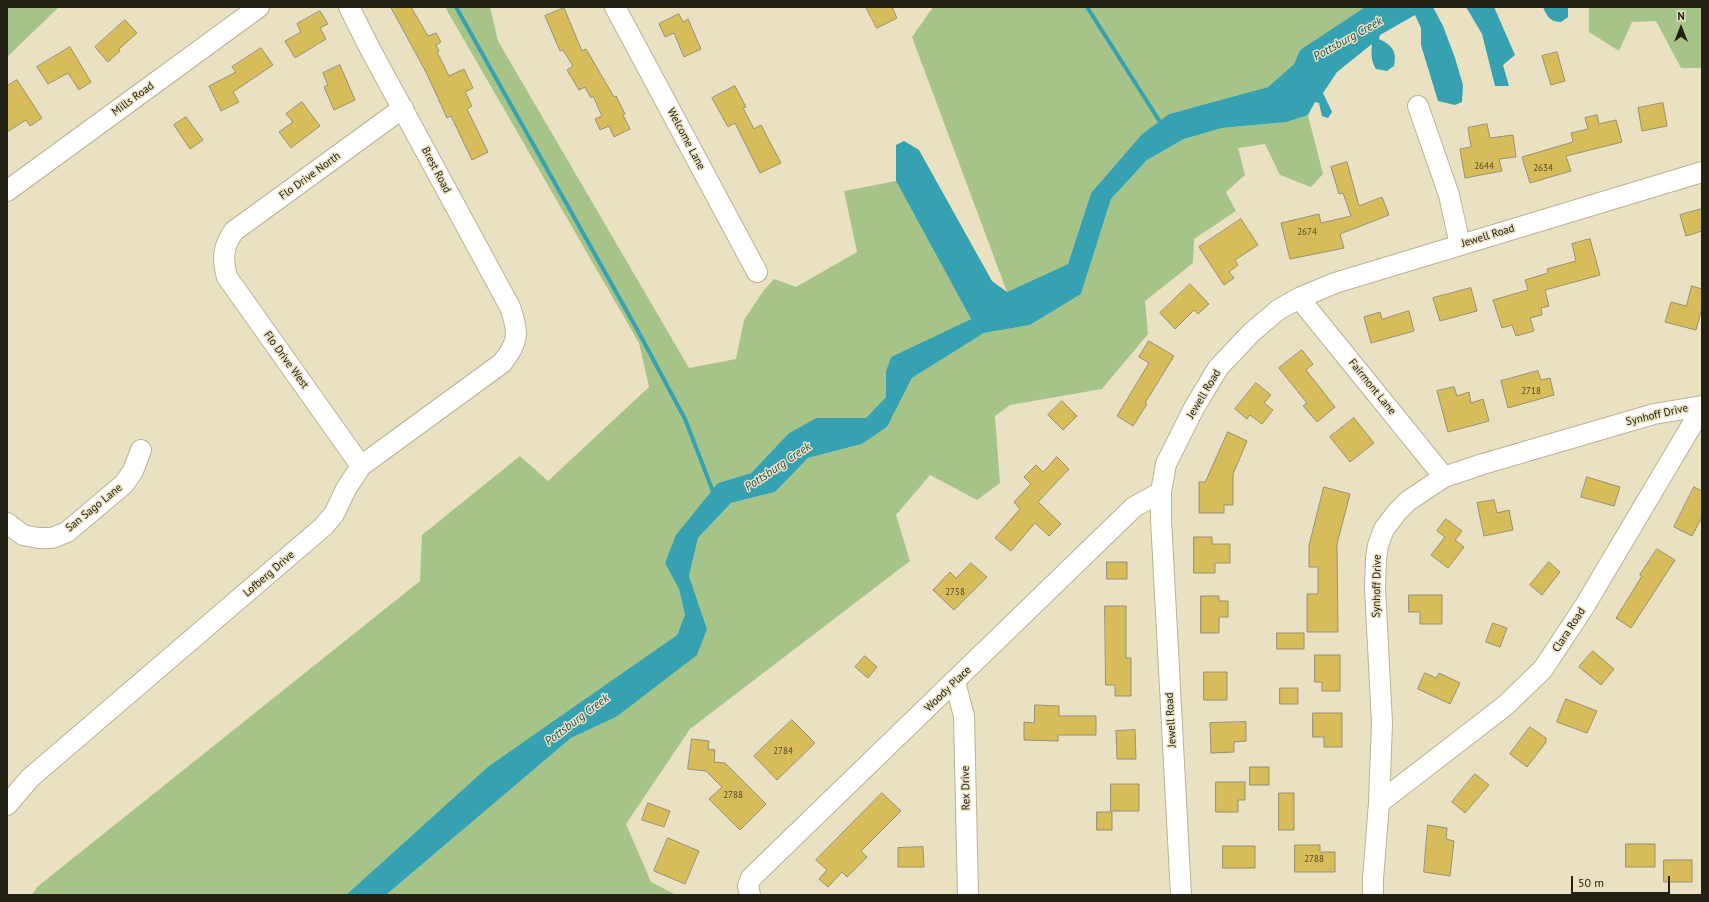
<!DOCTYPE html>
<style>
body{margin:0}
#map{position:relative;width:1709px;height:902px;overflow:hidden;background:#eae1c2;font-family:"PT Sans",sans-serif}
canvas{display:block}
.frame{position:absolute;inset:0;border:8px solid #232014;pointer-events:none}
.north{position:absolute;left:1661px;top:8px;width:40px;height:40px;-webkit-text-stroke:3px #eae1c2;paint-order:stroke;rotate:0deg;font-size:11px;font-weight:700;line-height:16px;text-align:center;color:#232014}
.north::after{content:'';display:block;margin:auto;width:14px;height:18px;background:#232014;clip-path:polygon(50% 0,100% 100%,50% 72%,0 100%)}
.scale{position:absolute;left:1571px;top:876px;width:99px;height:18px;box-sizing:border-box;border:2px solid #232014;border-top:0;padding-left:5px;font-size:12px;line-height:14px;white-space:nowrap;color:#232014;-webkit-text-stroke:3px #eae1c2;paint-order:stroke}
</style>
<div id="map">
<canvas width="1709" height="902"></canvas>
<div class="frame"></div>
<div class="north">N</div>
<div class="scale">50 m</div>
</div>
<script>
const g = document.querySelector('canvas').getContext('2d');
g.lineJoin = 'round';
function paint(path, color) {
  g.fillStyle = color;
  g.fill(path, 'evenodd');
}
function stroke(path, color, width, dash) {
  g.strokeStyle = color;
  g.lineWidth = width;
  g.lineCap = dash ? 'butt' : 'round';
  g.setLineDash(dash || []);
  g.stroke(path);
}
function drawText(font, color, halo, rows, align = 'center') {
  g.font = font + ' "PT Sans",sans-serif';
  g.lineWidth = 3;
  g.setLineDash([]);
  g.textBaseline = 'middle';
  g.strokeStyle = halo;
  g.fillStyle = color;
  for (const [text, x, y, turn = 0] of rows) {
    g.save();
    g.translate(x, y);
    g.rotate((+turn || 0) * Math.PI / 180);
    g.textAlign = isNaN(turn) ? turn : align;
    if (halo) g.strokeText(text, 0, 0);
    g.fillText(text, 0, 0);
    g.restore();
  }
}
paint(new Path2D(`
 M7 7H59L7 57Z
 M445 7H490L498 41 689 368 736 359 744 320 764 290 774 279 796 287 857 252 844 191 896 181 971 319 891 357 886 371V397L866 418H816L789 433 751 473 718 483 665 562 679 589 685 615 677 635 490 766 346 895H32L37 887 420 581 422 535 520 456 548 481 649 387 639 343Z
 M933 7H1365L1300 50 1294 64 1268 87 1169 114 1142 134 1091 193 1068 264 1007 292 912 37Z
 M1589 7H1702V68H1681L1656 21 1632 22 1619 51 1589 32Z
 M1308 115 1323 174 1311 187 1280 175 1265 144 1238 148 1245 175 1226 192 1236 211 1194 239 1193 263 1145 301 1148 334 1102 389 1010 405 995 416 1000 483 977 500 930 475 896 515 910 561 690 729 626 824 651 882 676 895H386L571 738 616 717 707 629 689 576 698 538 731 503 775 492 808 458 862 444 887 427 912 378 984 333 1030 325 1081 294 1111 199 1147 160 1184 139 1222 128 1287 122Z`), '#a6c487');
paint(new Path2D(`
 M1365 7H1433L1443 26 1455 58 1463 85 1462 102 1455 105 1438 101 1421 45V28L1415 15 1380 35 1379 39C1392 45 1397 51 1394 66L1387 71 1376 69C1371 61 1371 53 1372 44L1337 72 1323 93 1332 112 1328 118 1322 116 1319 103 1315 102 1308 115 1287 122 1222 128 1184 139 1147 160 1111 199 1081 294 1030 325 984 333 912 378 887 427 862 444 808 458 775 492 731 503 698 538 689 576 707 629 697 655 616 717 571 738 386 895H346L489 766 677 635 685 615 679 589 665 563 676 535 718 483 751 473 789 433 816 418H866L886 397V371L891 357 971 319 896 181V145L904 141 919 150 992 281 1007 292 1068 264 1091 193 1142 134 1169 114 1268 87 1294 64 1300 50Z
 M1466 7H1494L1515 55 1503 65 1509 86H1495L1482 34Z
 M1543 7H1568V17L1561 22C1551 22 1547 17 1543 7Z`), '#36a1b0');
stroke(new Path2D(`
 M456 7 638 331 685 419 714 494
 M1087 7 1162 125`), '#36a1b0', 4);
const building = new Path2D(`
 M391 7H411L428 36 436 33 441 42 436 45 439 51 437 52 449 76 464 69 473 88 465 92 472 106 467 109 488 152 472 160 451 116 447 118 427 74Z
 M866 7H892L897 18 877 28Z
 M564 8 582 51 586 49 614 97 616 96 625 114 623 115 630 129 614 137 609 126 600 130 595 119 602 116 593 96 591 98 585 87 579 90 567 70 573 66 563 50 560 51 545 16Z
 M320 11 328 24 320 28 326 39 295 58 285 41 301 32 297 24Z
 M679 14 683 22 688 19 701 49 684 57 674 33 665 37 659 24Z
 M125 20 137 33 119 49 120 51 108 62 95 47Z
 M70 47 91 82 79 90 68 73 48 84 37 67Z
 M261 48 273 65 233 92 239 102 221 111 209 86 236 72 232 67Z
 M1557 52 1565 81 1551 85 1542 56Z
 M340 65 355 100 334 110 324 87 328 85 323 73Z
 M17 80 42 118 30 126 26 120 7 132V86Z
 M735 86 746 107 743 108 754 129 761 125 781 163 760 173 735 123 728 127 712 98Z
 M302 102 320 126 291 148 279 132 293 122 286 114Z
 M1663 103 1667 126 1642 131 1638 108Z
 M1597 115 1599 124 1616 120 1622 142 1566 156 1571 171 1530 183 1522 157 1573 142 1571 133 1588 129 1585 118Z
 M186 117 203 140 190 149 174 125Z
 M1487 124 1490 138 1513 135 1516 157 1499 159 1502 171 1465 178 1460 149 1471 147 1468 128Z
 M1347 162 1359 206 1382 197 1389 215 1340 234 1344 248 1290 259 1281 223 1319 214 1321 223 1351 216 1343 193 1339 194 1331 167Z
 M1702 209V231L1686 236 1680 215Z
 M1241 219 1258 245 1235 260 1238 265 1229 272 1234 278 1224 285 1199 247Z
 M1590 239 1600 275 1545 290 1549 306 1541 308 1542 315 1530 318 1534 331 1516 336 1512 325 1502 328 1493 300 1528 290 1525 280 1548 273 1547 269 1576 261 1572 244Z
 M1190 284 1209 304 1198 314 1194 310 1175 329 1160 313Z
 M1692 286 1702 289V308L1696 330 1665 322 1671 302 1686 306Z
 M1471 288 1477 311 1440 321 1433 298Z
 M1409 311 1414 331 1371 343 1364 317 1380 312 1382 319Z
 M1149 341 1174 356 1145 403 1147 404 1133 426 1117 416 1149 363 1139 357Z
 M1302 350 1313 364 1306 370 1335 407 1317 422 1303 406 1307 403 1279 368Z
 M1538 371 1541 380 1550 378 1554 395 1508 408 1501 381Z
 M1256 383 1271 395 1264 403 1273 410 1262 424 1250 415 1247 419 1235 409Z
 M1454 387 1457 396 1469 392 1471 403 1483 399 1489 421 1448 432 1437 391Z
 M1062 401 1077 416 1063 430 1048 415Z
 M1354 418 1374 443 1350 462 1330 437Z
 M1228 432 1247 441 1233 474V505H1224V513H1199V482H1205Z
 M1057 457 1069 469 1038 502 1061 524 1049 536 1035 523 1011 551 995 538 1020 509 1014 502 1031 484 1024 477 1036 465 1043 472Z
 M1587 477 1620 487 1614 506 1581 497Z
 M1324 487 1350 494 1337 544 1338 632H1307V594H1318V567H1309V546Z
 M1694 487 1702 491V517L1692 536 1674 527Z
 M1494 500 1497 513 1509 510 1513 530 1484 536 1477 503Z
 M1446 519 1462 531 1455 540 1464 547 1448 568 1431 555 1445 537 1437 531Z
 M1194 537H1212V544H1230V563H1215V573H1194Z
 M1657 549 1675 560 1631 628 1616 618 1642 576 1640 575Z
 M1107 562H1127V579H1107Z
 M1549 562 1560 572 1542 595 1530 585Z
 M971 563 987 577 954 610 933 590 950 572 956 578Z
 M1409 595H1442V624H1420V612H1409Z
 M1201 596H1219V601H1228V617H1219V633H1201Z
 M1105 606H1126V658H1131V696H1115V685H1106Z
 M1493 623 1507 628 1500 647 1486 642Z
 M1277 633H1304V649H1277Z
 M1593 651 1614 669 1601 685 1579 667Z
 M1315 655H1340V691H1322V682H1315Z
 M865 656 877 667 868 678 855 667Z
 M1204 672H1227V700H1204Z
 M1425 673 1436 678 1439 673 1460 683 1450 704 1418 689Z
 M1280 688H1298V704H1280Z
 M1566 699 1597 711 1587 733 1557 722Z
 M1035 705 1059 706V716H1096V735H1058V741L1024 740V722L1034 723Z
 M1313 713H1342V747H1324V737H1313Z
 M792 720 815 743 777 780 754 756Z
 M1246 722V741L1234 742V752L1211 753 1210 723Z
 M1530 727 1546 738V742L1527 767 1510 754Z
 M1135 730 1136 759H1117L1116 731Z
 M692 739 709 741 708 749 715 750 714 762 725 763 766 804 740 830 709 799 722 787 706 771 688 769Z
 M1250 767H1269V785H1250Z
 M1475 774 1489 785 1465 813 1452 802Z
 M1216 782H1245V800H1238V812H1216Z
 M1111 784H1139V811H1111Z
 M882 793 901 811 861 851 867 857 847 877 842 872 828 887 819 879 827 870 816 860Z
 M1279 793H1294V830H1279Z
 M648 803 670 811 664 827 642 820Z
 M1097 812H1112V830H1097Z
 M1428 825 1447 828 1446 839 1454 841 1450 876 1424 872Z
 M668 838 699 851 685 884 654 871Z
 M1626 844H1655V867H1626Z
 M1295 845H1320V852H1335V872H1295Z
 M1223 846H1255V868H1223Z
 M923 847 924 867H898V848Z
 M1664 860H1692V882H1664Z`);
paint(building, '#d6bc5a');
stroke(building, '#989073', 1);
const minor = new Path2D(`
 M615 7 757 272
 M1418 106 1449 195 1460 245
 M7 191 259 7
 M1299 298 1444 477
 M361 466 227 277C222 259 223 246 234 231L403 108
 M7 523 23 535 38 538H52L67 532 124 484 133 471 141 450
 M955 682 964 716 968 895
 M1379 803 1506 705 1543 669 1584 607 1702 408
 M7 805 30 778 324 526 334 514 346 489 361 466 502 363C519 342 519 333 510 307L369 47 349 7
 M750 895 748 886 751 878 1134 507 1161 492
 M1181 895 1161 519V492L1166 464 1194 408 1218 368 1251 333 1278 310 1299 298 1335 283 1702 172
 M1373 895V879L1379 803 1382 723 1375 588 1376 559 1378 545 1384 529 1397 512 1408 501 1444 477 1483 464 1654 414 1702 406`);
stroke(minor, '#bab294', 22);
stroke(minor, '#fff', 20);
drawText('9px', '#504726', null, [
 ["2644",1484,166],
 ["2634",1543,168],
 ["2674",1307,232],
 ["2718",1531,391],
 ["2758",955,592],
 ["2784",783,751],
 ["2788",733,795],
 ["2788",1314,859]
]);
drawText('11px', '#232014', '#eae1c2', [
 ["Mills Road",133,99,-36],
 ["Welcome Lane",686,139,62],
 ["Brest Road",436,170,62],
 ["Flo Drive North",310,176,-36],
 ["Jewell Road",1488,236,-17],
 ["Flo Drive West",286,360,54],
 ["Fairmont Lane",1372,387,51],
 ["Jewell Road",1204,394,-59],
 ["Synhoff Drive",1657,415,-13],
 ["San Sago Lane",94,508,-39],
 ["Lofberg Drive",269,574,-41],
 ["Synhoff Drive",1377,586,-89],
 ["Clara Road",1569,630,-57],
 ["Woody Place",948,689,-44],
 ["Jewell Road",1171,720,-93],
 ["Rex Drive",966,788,-91]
]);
drawText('italic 12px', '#17535b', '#eae1c2', [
 ["Pottsburg Creek",1348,39,-29],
 ["Pottsburg Creek",778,467,-34],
 ["Pottsburg Creek",577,720,-37]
]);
</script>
